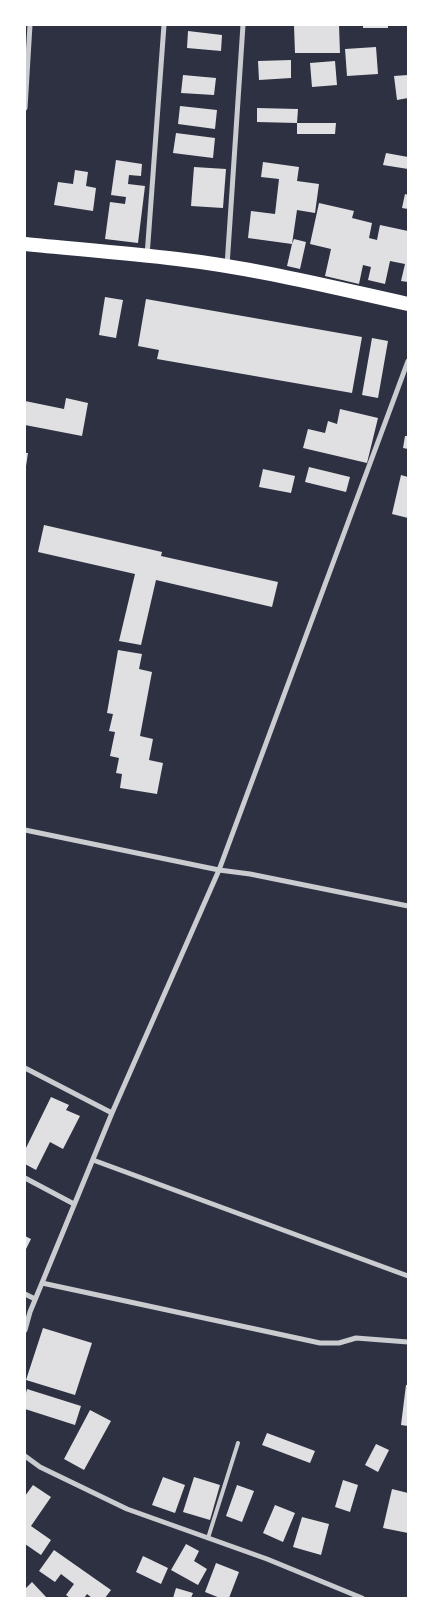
<!DOCTYPE html>
<style>
body{margin:0}
#map{position:relative;width:433px;height:1623px;overflow:hidden;background:#2d3142;font-family:Quicksand,sans-serif}
canvas{display:block}
.frame{position:absolute;inset:0;border:26px solid #fff;pointer-events:none}
</style>
<div id="map">
<canvas width="433" height="1623"></canvas>
<div class="frame"></div>
</div>
<script>
const g = document.querySelector('canvas').getContext('2d');
g.lineJoin = 'round';
function paint(path, color) {
  g.fillStyle = color;
  g.fill(path, 'evenodd');
}
function stroke(path, color, width, dash) {
  g.strokeStyle = color;
  g.lineWidth = width;
  g.lineCap = dash ? 'butt' : 'round';
  g.setLineDash(dash || []);
  g.stroke(path);
}
paint(new Path2D(`
 M339 25 340 53H295L294 26Z
 M363 25H388V28H363Z
 M188 31 222 35 221 51 187 48Z
 M376 47 378 74 347 76 345 49Z
 M291 60V78L259 80 258 61Z
 M335 61 337 85 312 87 310 63Z
 M183 75 216 78 214 95 181 93Z
 M408 75V98L397 100 394 76Z
 M180 106 217 110 215 129 178 124Z
 M257 108 298 109 297 123 257 122Z
 M297 123H336L335 134H297Z
 M176 133 215 138 213 158 173 153Z
 M386 153 408 157V169L383 165Z
 M116 160 142 164 141 176 129 175 128 184 145 186 138 243 105 239 110 202 125 204 126 197 111 195Z
 M263 162 299 167 297 181 319 184 315 213 297 210 292 244 294 239 306 242 300 269 287 266 292 244 248 238 251 211 275 214 279 179 261 177Z
 M194 167 226 169 223 208 191 206Z
 M75 170 88 172 86 186 96 188 93 211 54 205 58 182 73 184Z
 M405 194 408 195V209L402 208Z
 M319 203 354 211 352 218 372 223 369 238 377 240 380 225 408 231V282L401 281 405 264 390 261 385 284 368 280 371 267 363 265 359 284 325 276 331 249 310 244Z
 M105 297 123 300 116 338 99 335Z
 M146 299 362 337 352 393 157 359 159 350 138 346Z
 M372 338 388 341 378 398 362 395Z
 M66 398 88 403 82 436 25 425V401L64 409Z
 M340 409 378 418 367 463 303 448 308 429 325 433 328 421 337 424Z
 M405 436H408V449L403 448Z
 M25 453H28L26 466H25Z
 M309 467 350 477 346 492 305 482Z
 M263 469 295 476 291 493 259 487Z
 M401 475 408 477V518L392 514Z
 M44 525 162 552 161 556 278 582 272 607 156 580 141 645 119 641 135 574 38 552Z
 M118 650 142 654 139 669 152 672 140 736 153 739 149 760 163 763 157 794 120 788 122 774 116 773 119 758 110 756 115 732 109 731 113 714 107 713Z
 M51 1097 69 1105 66 1110 80 1116 63 1149 50 1142 36 1170 25 1164V1150Z
 M25 1236 31 1239 25 1251Z
 M43 1328 92 1343 75 1395 26 1380Z
 M406 1385H408V1426L401 1425Z
 M27 1389 81 1406 75 1425 25 1409V1397Z
 M90 1410 111 1421 84 1470 64 1459Z
 M267 1433 315 1451 310 1463 262 1445Z
 M376 1444 389 1450 378 1472 365 1465Z
 M163 1477 185 1485 175 1513 152 1505Z
 M194 1477 220 1485 210 1520 183 1512Z
 M343 1480 358 1485 350 1512 335 1507Z
 M33 1485 51 1497 31 1526 51 1540 41 1555 25 1544V1496Z
 M237 1485 254 1491 242 1522 226 1516Z
 M392 1489 408 1493V1533L383 1528Z
 M275 1505 295 1513 283 1542 263 1533Z
 M302 1517 329 1524 321 1555 293 1547Z
 M186 1544 199 1551 194 1561 207 1569 198 1585 171 1570Z
 M54 1550 111 1590 105 1598H92L87 1594 84 1598H70L66 1595 74 1584 61 1574 55 1582 39 1571Z
 M143 1556 168 1568 161 1584 136 1572Z
 M216 1563 239 1572 229 1598H220L205 1592Z
 M32 1582 47 1598H25V1589Z
 M176 1588 193 1593 191 1598H173Z`), '#e0e0e3');
stroke(new Path2D(`
 M208 1538 238 1443`), '#caccd0', 4);
stroke(new Path2D(`
 M25 108 30 25
 M147 256 164 25
 M227 266 243 25
 M25 830 219 870 250 874 408 906
 M25 1068 112 1113
 M93 1160 408 1276
 M25 1178 74 1204
 M42 1283 320 1343H339L356 1338 408 1342
 M25 1294 35 1299
 M25 1330 30 1312 112 1113 219 870 408 361
 M25 1456 40 1467 127 1509 267 1559 362 1598`), '#caccd0', 5);
stroke(new Path2D(`
 M25 244C75 249 126 253 177 259 255 268 331 287 408 304`), '#fff', 14);
</script>
